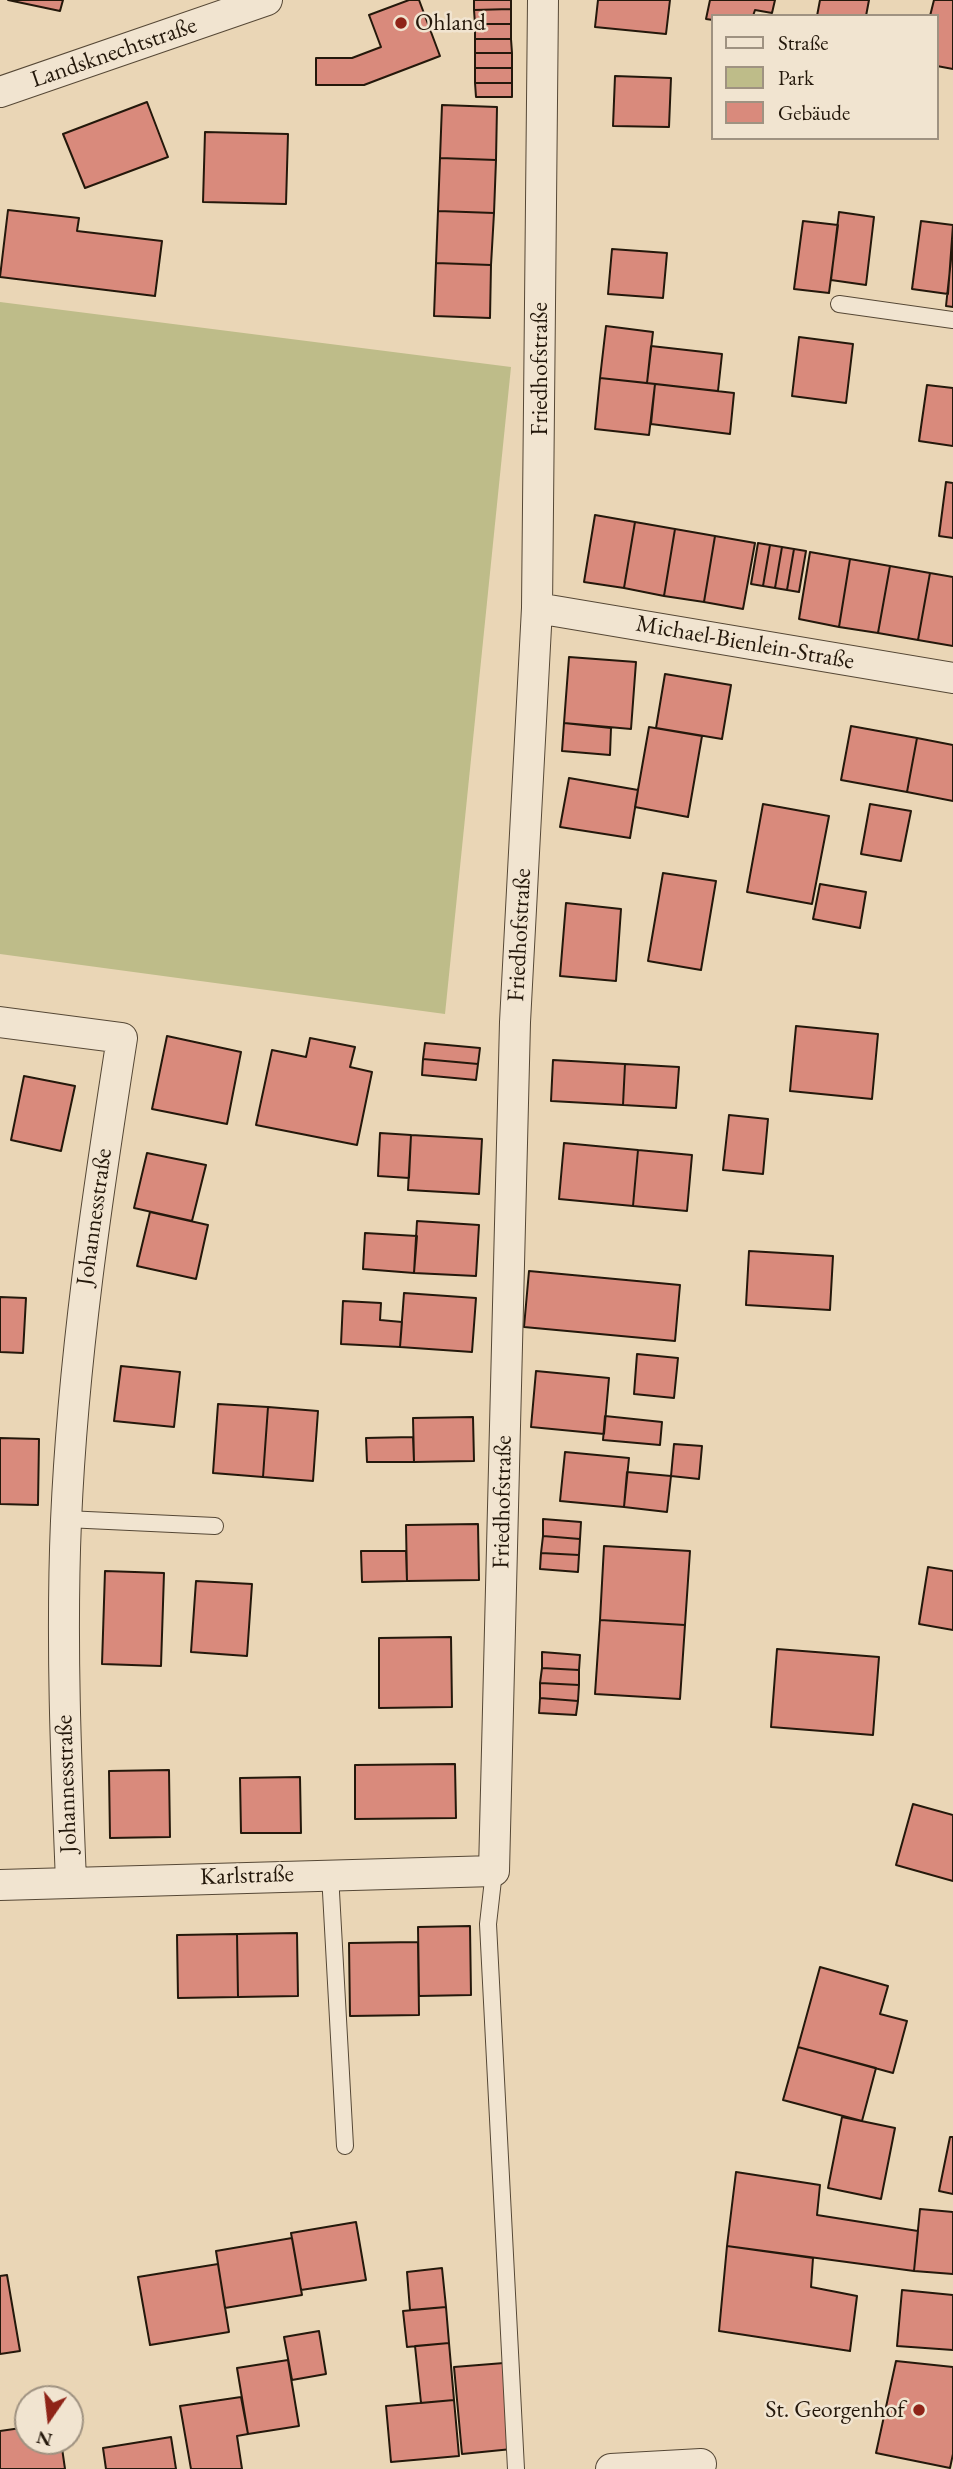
<!DOCTYPE html>
<meta charset="utf-8">
<style>
body{margin:0}
#map{position:relative;width:953px;height:2469px;overflow:hidden;background:#ead6b6;font-family:"EB Garamond",serif}
canvas{display:block}
.legend{position:absolute;left:711px;top:14px;width:228px;height:126px;box-sizing:border-box;background:#f1e4d0;border:2px solid #9f9281;margin:0;padding:9px 12px;list-style:none;font-size:21px;color:#24180b}
.legend li{display:flex;align-items:center;gap:14px;height:35px}
.legend b{width:35px;border:2px solid #9f9281}
.north{position:absolute;left:14px;top:2385px;width:70px;height:70px;box-sizing:border-box;background:#f1e4d0;border:2px solid #9f9281;border-radius:50%;rotate:194deg;font-size:19px;font-weight:700;line-height:28px;text-align:center;color:#24180b}
.north::after{content:'';display:block;margin:auto;width:24px;height:32px;background:#8f2418;clip-path:polygon(50% 0,100% 100%,50% 72%,0 100%)}
</style>
<div id="map">
<canvas width="953" height="2469"></canvas>
<ul class="legend">
<li><b style="height:9px;background:#f1e4d0"></b>Straße</li>
<li><b style="height:19px;background:#bebc89"></b>Park</li>
<li><b style="height:19px;background:#d98a7c"></b>Gebäude</li>
</ul>
<div class="north">N</div>
</div>
<script>
const g = document.querySelector('canvas').getContext('2d');
g.lineJoin = 'round';
function paint(path, color) {
  g.fillStyle = color;
  g.fill(path, 'evenodd');
}
function stroke(path, color, width, dash) {
  g.strokeStyle = color;
  g.lineWidth = width;
  g.lineCap = dash ? 'butt' : 'round';
  g.setLineDash(dash || []);
  g.stroke(path);
}
function drawText(font, color, halo, rows, align = 'center') {
  g.font = font + ' "EB Garamond",serif';
  g.lineWidth = 5;
  g.setLineDash([]);
  g.textBaseline = 'middle';
  g.strokeStyle = halo;
  g.fillStyle = color;
  for (const [text, x, y, turn = 0] of rows) {
    g.save();
    g.translate(x, y);
    g.rotate((+turn || 0) * Math.PI / 180);
    g.textAlign = isNaN(turn) ? turn : align;
    if (halo) g.strokeText(text, 0, 0);
    g.fillText(text, 0, 0);
    g.restore();
  }
}
paint(new Path2D(`
 M0 302 511 367 445 1014 0 954Z`), '#bebc89');
const building = new Path2D(`
 M8 0H63L60 11Z
 M409 0H419L440 56 364 85H316V58H352L381 47 369 15Z
 M474 0H511V9L474 10Z
 M598 0H670L666 34 595 27Z
 M710 0H775L772 13 755 10 753 16H713V20L706 19Z
 M820 0H869L866 16H817Z
 M934 0H953V69L937 66V16H930Z
 M511 9V24H475L474 10Z
 M475 24H511V39H475Z
 M475 39H511L512 53H475Z
 M475 53H512V68H475Z
 M475 68H512V83H475Z
 M615 76 671 78 669 127 613 126Z
 M475 83H512V97H476Z
 M147 102 168 157 85 188 63 134Z
 M442 105 497 107 496 160 440 158Z
 M205 132 288 134 286 204 203 202Z
 M440 158 496 160 494 213 438 211Z
 M8 210 79 218 77 231 162 241 155 296 0 277Z
 M438 211 494 213 491 265 436 263Z
 M839 212 874 217 866 285 831 280Z
 M803 221 838 225 829 293 794 289Z
 M921 221 953 225 948 294 912 289Z
 M953 241V307L946 306Z
 M612 249 667 253 663 298 608 294Z
 M436 263 491 265 490 318 434 316Z
 M606 326 653 332 647 383 600 378Z
 M799 337 853 344 846 403 792 396Z
 M651 346 722 354 718 391 647 383Z
 M600 378 655 384 649 435 595 429Z
 M655 384 734 393 730 434 651 424Z
 M927 385 953 388V446L919 441Z
 M946 482 953 483V538L939 536Z
 M595 515 635 522 624 588 584 582Z
 M635 522 675 529 664 596 624 588Z
 M675 529 715 536 704 602 664 596Z
 M715 536 755 543 743 609 704 602Z
 M758 543 770 545 763 586 751 584Z
 M770 545 782 547 775 588 763 586Z
 M782 547 794 549 787 590 775 588Z
 M794 549 806 551 799 592 787 590Z
 M810 552 850 559 839 627 799 619Z
 M850 559 890 566 878 633 839 627Z
 M890 566 930 573 918 640 878 633Z
 M930 573 953 577V646L918 640Z
 M569 657 636 662 631 729 564 723Z
 M665 674 731 685 722 739 656 728Z
 M564 723 611 728 610 755 562 751Z
 M851 726 917 738 907 792 841 780Z
 M649 727 702 736 688 817 635 807Z
 M917 738 953 745V801L907 792Z
 M569 778 638 790 630 838 560 827Z
 M763 804 829 816 812 904 747 892Z
 M870 804 911 811 901 861 861 854Z
 M663 873 716 881 701 970 648 961Z
 M820 884 866 892 860 928 813 919Z
 M566 903 621 909 616 981 560 976Z
 M796 1026 878 1034 872 1099 790 1091Z
 M167 1036 241 1052 227 1124 152 1109Z
 M310 1038 355 1047 350 1067 372 1072 357 1145 256 1125 272 1050 306 1057Z
 M425 1043 480 1048 478 1064 423 1059Z
 M423 1059 478 1064 476 1080 422 1075Z
 M553 1060 625 1064 623 1105 551 1101Z
 M625 1064 679 1067 676 1108 623 1105Z
 M24 1076 75 1086 61 1151 11 1140Z
 M729 1115 768 1119 763 1174 723 1170Z
 M380 1133 411 1135 409 1178 378 1176Z
 M411 1135 482 1139 479 1194 408 1190Z
 M564 1143 638 1150 633 1206 559 1199Z
 M638 1150 692 1155 687 1211 633 1206Z
 M147 1153 206 1165 192 1221 134 1208Z
 M150 1212 208 1225 196 1279 137 1266Z
 M417 1221 479 1225 476 1276 414 1273Z
 M365 1233 417 1236 414 1273 363 1269Z
 M749 1251 833 1256 830 1310 746 1305Z
 M529 1271 680 1285 675 1341 524 1327Z
 M404 1293 476 1298 472 1352 400 1347Z
 M0 1297 26 1298 23 1353 0 1352Z
 M343 1301 381 1303 380 1320 402 1322 400 1347 341 1344Z
 M637 1354 678 1358 674 1398 634 1394Z
 M121 1366 180 1372 174 1427 114 1421Z
 M536 1371 609 1378 604 1434 531 1427Z
 M218 1404 268 1407 263 1477 213 1473Z
 M268 1407 318 1411 313 1481 263 1477Z
 M605 1416 662 1422 660 1445 603 1440Z
 M473 1417 474 1461 414 1462 413 1418Z
 M413 1437 414 1462H367L366 1438Z
 M0 1438 39 1439 38 1505 0 1504Z
 M674 1444 702 1446 699 1479 671 1476Z
 M565 1452 629 1458 624 1507 560 1501Z
 M627 1472 671 1476 667 1512 624 1507Z
 M543 1519 581 1522 580 1539 543 1536Z
 M478 1524 479 1580 407 1581 406 1525Z
 M543 1536 580 1539 579 1555 541 1553Z
 M604 1546 690 1551 685 1625 600 1620Z
 M361 1551H406L407 1581 362 1582Z
 M541 1553 579 1555 578 1572 540 1569Z
 M928 1567 953 1571V1630L919 1624Z
 M105 1571 164 1573 161 1666 102 1664Z
 M196 1581 252 1584 247 1656 191 1652Z
 M600 1620 685 1625 680 1699 595 1694Z
 M451 1637 452 1707 379 1708V1638Z
 M777 1649 879 1657 873 1735 771 1727Z
 M542 1652 580 1655 579 1670 542 1668Z
 M542 1668 579 1670V1685L540 1683Z
 M540 1683 579 1685 578 1701 540 1698Z
 M540 1698 578 1701 576 1715 539 1713Z
 M455 1764 456 1818 355 1819V1765Z
 M169 1770 170 1837 110 1838 109 1771Z
 M300 1777 301 1833H241L240 1778Z
 M913 1804 953 1815V1881L896 1865Z
 M470 1926 471 1995 419 1996 418 1927Z
 M297 1933 298 1996 238 1997 237 1934Z
 M237 1934 238 1997 178 1998 177 1935Z
 M418 1942 419 2015 350 2016 349 1943Z
 M820 1967 888 1986 880 2014 907 2021 893 2073 798 2047Z
 M798 2047 876 2068 862 2121 783 2100Z
 M842 2117 895 2128 881 2199 828 2188Z
 M950 2137H953V2194L939 2191Z
 M736 2172 820 2185 817 2215 918 2231 914 2271 727 2246Z
 M920 2209 953 2212V2274L914 2271Z
 M356 2222 366 2280 301 2290 291 2233Z
 M292 2238 302 2295 225 2308 216 2251Z
 M727 2246 813 2258 811 2287 857 2296 850 2351 719 2331Z
 M218 2264 229 2332 150 2345 138 2277Z
 M442 2268 446 2307 410 2310 407 2272Z
 M7 2275 20 2351 0 2354V2276Z
 M902 2290 953 2295V2350L897 2346Z
 M446 2307 449 2343 407 2347 403 2311Z
 M319 2331 326 2374 292 2380 284 2337Z
 M449 2343 454 2400 421 2403 415 2346Z
 M288 2360 299 2426 248 2434 237 2368Z
 M896 2361 953 2367V2454L950 2468 876 2453Z
 M504 2363 512 2449 462 2454 454 2367Z
 M241 2397 248 2434 237 2436 242 2469H191L180 2406Z
 M454 2400 459 2456 391 2462 386 2406Z
 M28 2427V2441H61L65 2469H0V2431Z
 M171 2437 176 2469H106L103 2448Z`);
paint(building, '#d98a7c');
stroke(building, '#24180b', 2);
const lane = new Path2D(`
 M839 304 953 320
 M66 1519 215 1526
 M494 1871 488 1924 516 2469
 M330 1874 345 2146`);
const street = new Path2D(`
 M0 92 267 0
 M537 608 953 678
 M0 1022 122 1038C97 1198 73 1359 66 1521 61 1642 66 1761 71 1881
 M0 1885 494 1871 515 1022 537 608 543 0
 M611 2469 701 2464`);
stroke(lane, '#564836', 18);
stroke(street, '#564836', 32);
stroke(lane, '#f1e4d0', 16);
stroke(street, '#f1e4d0', 30);
for (const [x, y, r, color] of [
 [401,23,7,"#8f2418"],
 [919,2410,7,"#8f2418"]
]) {
  const dot = new Path2D();
  dot.arc(x, y, r, 0, 2 * Math.PI);
  g.fillStyle = color;
  g.fill(dot);
  stroke(dot, '#f1e4d0', 2.5);
}
drawText('24px', '#24180b', '#f1e4d0', [
 ["Ohland",415,23],
 ["St. Georgenhof",905,2410,"right"]
], 'left');
drawText('24px', '#24180b', '#f1e4d0', [
 ["Landsknechtstraße",114,53,-19],
 ["Friedhofstraße",540,369,-90],
 ["Michael-Bienlein-Straße",745,643,10],
 ["Friedhofstraße",520,935,-87],
 ["Johannesstraße",95,1217,-82],
 ["Friedhofstraße",503,1502,-89],
 ["Johannesstraße",67,1784,-92],
 ["Karlstraße",247,1876,-2]
]);
</script>
